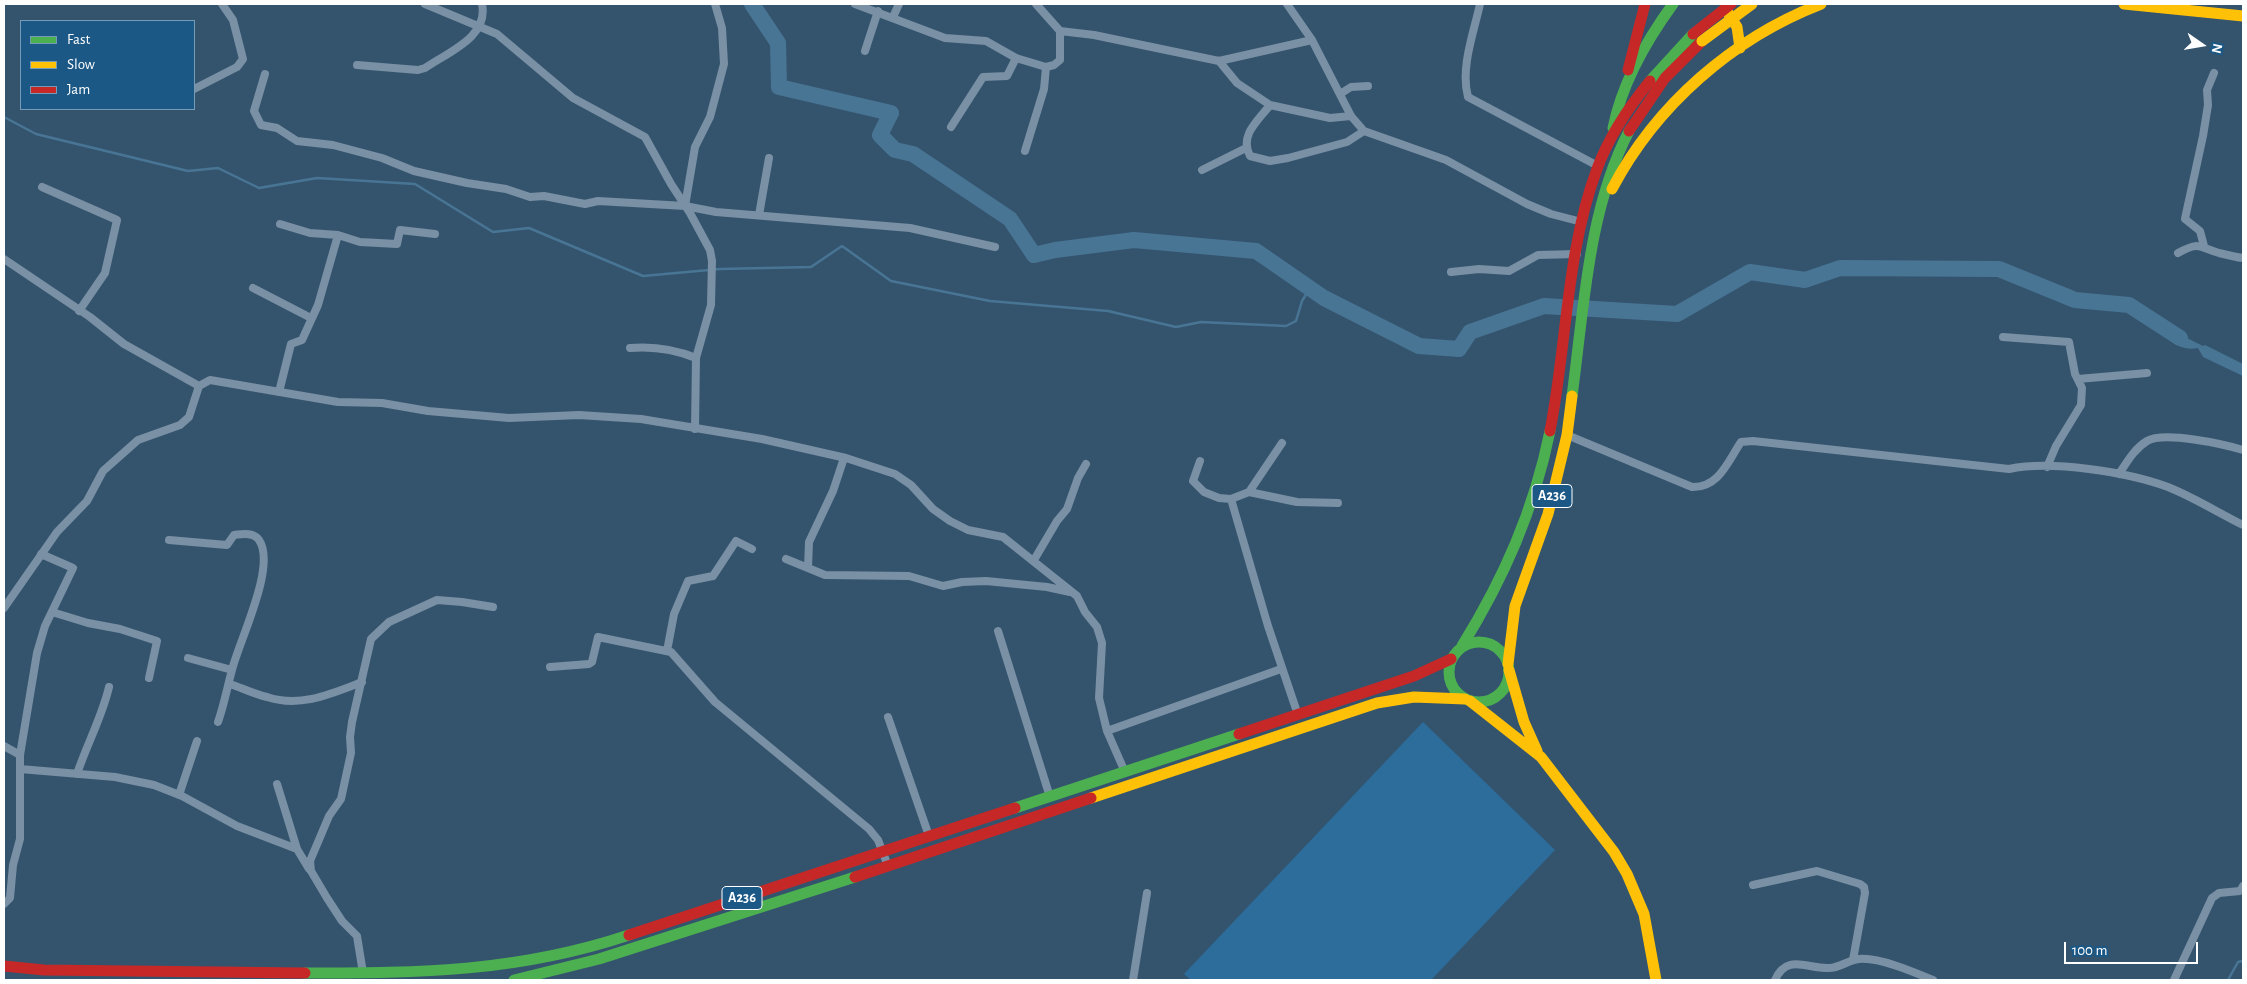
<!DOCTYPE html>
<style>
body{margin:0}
#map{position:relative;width:2247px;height:984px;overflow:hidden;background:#34546e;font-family:"Alegreya Sans",sans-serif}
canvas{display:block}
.frame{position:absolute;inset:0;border:5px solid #fff;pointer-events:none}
.legend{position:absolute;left:20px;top:20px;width:175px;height:90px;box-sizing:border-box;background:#1b5886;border:1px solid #769bb6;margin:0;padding:6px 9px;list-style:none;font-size:15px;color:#fff}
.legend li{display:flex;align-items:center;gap:10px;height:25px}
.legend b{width:25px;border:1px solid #769bb6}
.north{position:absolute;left:2177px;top:20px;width:50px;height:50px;-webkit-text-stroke:4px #1b5886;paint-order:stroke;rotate:103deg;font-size:14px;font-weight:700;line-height:20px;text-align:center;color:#fff}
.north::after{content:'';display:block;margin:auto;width:18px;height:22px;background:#fff;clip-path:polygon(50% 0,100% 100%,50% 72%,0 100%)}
.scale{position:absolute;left:2064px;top:942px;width:134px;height:22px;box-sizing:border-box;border:2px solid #fff;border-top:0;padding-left:6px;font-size:15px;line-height:18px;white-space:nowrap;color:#fff;-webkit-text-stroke:4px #1b5886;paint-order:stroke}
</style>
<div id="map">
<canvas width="2247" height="984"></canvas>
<div class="frame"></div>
<ul class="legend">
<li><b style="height:6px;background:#4caf50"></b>Fast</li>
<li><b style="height:6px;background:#ffc107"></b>Slow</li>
<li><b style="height:6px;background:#c62828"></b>Jam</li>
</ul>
<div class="north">N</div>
<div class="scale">100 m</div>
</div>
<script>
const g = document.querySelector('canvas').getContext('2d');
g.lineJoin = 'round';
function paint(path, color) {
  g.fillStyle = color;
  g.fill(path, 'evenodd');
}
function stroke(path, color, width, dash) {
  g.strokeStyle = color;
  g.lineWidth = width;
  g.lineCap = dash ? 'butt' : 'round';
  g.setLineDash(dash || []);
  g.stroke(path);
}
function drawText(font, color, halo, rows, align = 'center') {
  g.font = font + ' "Alegreya Sans",sans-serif';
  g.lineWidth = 4;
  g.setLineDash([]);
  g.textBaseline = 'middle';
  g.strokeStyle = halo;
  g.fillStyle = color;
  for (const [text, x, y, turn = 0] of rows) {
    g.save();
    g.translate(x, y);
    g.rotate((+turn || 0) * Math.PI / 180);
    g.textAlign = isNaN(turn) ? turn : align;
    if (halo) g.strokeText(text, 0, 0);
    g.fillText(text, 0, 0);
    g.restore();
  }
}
paint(new Path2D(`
 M1423 722 1555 850 1431 980H1191L1184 974Z`), '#2c6d9c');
paint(new Path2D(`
 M2162 327C2168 328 2197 343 2203 346L2205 345 2243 364V376L2203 357 2198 348C2180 351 2173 343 2160 331Z`), '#497595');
stroke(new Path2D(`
 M4 117 36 134 188 171 218 168 259 188 317 178 415 184 493 232 529 228 643 276 720 269 811 267 842 246 891 281 990 301 1108 311 1176 327 1201 322 1286 326 1296 321 1302 301 1310 288
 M2228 980 2238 962 2243 961`), '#497595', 2.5);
stroke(new Path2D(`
 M752 4 778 43 779 87 891 113 880 135 895 150 913 154 1010 219 1034 255 1055 250 1134 240 1256 251 1324 298 1419 346 1459 349 1470 332 1544 306 1677 314 1750 272 1805 280 1840 268 1999 269 2075 300 2129 305 2180 338`), '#497595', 16);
stroke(new Path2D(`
 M425 4 497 34 573 98 645 137 671 184 690 213 710 250 712 261 711 305 696 358 695 429
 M855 4 945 38 986 41 1016 58 1046 67 1054 65 1060 60V31
 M1036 4 1060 31 1094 35 1219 61 1312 40
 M1287 4 1312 40 1351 116 1364 131 1446 160 1527 204 1551 214 1582 222
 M1480 4C1474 32 1460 68 1468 97L1598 166
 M893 17 899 4
 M865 51 878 11
 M1219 61 1237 83 1270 105 1330 118 1351 116
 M357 65 418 70 425 68C448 52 489 37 482 4
 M265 74 254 111 261 125 277 128 297 141 333 145 382 158 414 171 467 183 506 189 530 197 544 196 585 204 598 201 685 206 716 212 910 228 995 247
 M194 89 237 67 243 59 233 20 222 4
 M1340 94 1351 87 1368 86
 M1270 105C1258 121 1239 135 1250 156L1270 161 1288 158 1347 142 1364 131
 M951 127 983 77 1007 76 1016 58
 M1025 151 1044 89 1046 67
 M1202 170 1246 148
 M42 187 117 220 105 273 79 311
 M685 206 695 147 710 117 724 64 722 28 715 4
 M759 215 769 158
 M280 224 310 233 338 235 360 242 397 244 400 230 435 234
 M2204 246 2200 231 2185 219 2186 214 2203 136 2208 105 2207 90 2214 73
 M2178 253C2200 241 2198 247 2219 253 2227 255 2235 257 2243 258
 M4 259 90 317 124 344 199 386
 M1451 272 1479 269 1509 271 1538 255 1577 254
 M253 288 311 318
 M2003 337 2069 342 2075 374 2082 388 2081 405 2056 446 2047 467
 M630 348C654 346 674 349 696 358
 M2078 379 2147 373
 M279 392 291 344 302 340 318 305 338 235
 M1567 435 1692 487C1719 488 1728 461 1741 442L1753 441 2009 469C2051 460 2127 472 2168 487 2191 496 2219 513 2243 525
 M1200 461 1193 481 1204 492 1219 498 1231 499 1249 492 1297 502 1338 503
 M2119 474C2127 462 2134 449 2147 441 2164 431 2223 444 2243 450
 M1249 492 1282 443
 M1231 499 1268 626 1298 715
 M169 540 227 545 234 535C242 534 254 532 259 540 277 566 239 641 232 670 227 688 224 705 218 722
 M786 559 825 575 909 576 943 586 962 582 986 581 1047 587 1070 592
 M1034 560 1057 521 1067 509 1078 478 1086 464
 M808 568 809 542 833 491 844 458
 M4 608 57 532 87 501 103 471 138 440 180 425 189 417 199 386 210 380 338 402 382 403 428 411 509 418 579 415 641 419 762 439 846 458 895 474 911 485 933 509 950 521 968 530 1003 537 1077 596 1085 612 1097 627 1102 643 1099 698 1107 731 1125 772
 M52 612 88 623 120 629 157 641 149 678
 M998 631 1050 797
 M667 651 674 614 688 581 713 576 736 541 752 549
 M188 658 232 670
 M550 667 589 664 592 662 598 637 671 652 715 702 869 829 878 840 888 866
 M230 684C242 688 254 694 267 697 300 708 331 694 362 682
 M888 717 929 836
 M1107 731 1281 669
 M4 746 20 755
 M20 769 115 777 154 785 182 796 237 826 297 849
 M77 774C87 744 102 717 109 687
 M277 784 297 849 309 869
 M179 795 197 741
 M1753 885 1817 871 1860 884 1864 887 1865 893 1853 960
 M4 904 10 898 13 865 20 839V755L37 653 45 626 73 568 41 554
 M363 973 357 936 342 921 327 898 311 871 310 861 329 816 341 799 351 753 350 737 352 722 371 639 389 622 437 600 462 602 493 607
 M1133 980 1147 893
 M1775 980C1787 953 1807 969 1829 968 1840 968 1848 960 1859 959 1879 957 1914 972 1933 980
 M2174 980 2212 898 2219 893 2240 891 2243 886`), '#7a90a4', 8);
stroke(new Path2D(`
 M1650 81 1693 34
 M1613 128C1622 83 1646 41 1673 4
 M1572 396C1584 308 1588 210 1629 131
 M1449 672a30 30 0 1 1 60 0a30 30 0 1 1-60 0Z
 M1462 646C1504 578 1534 510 1550 431
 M1015 808 1239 734
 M305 973C421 973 518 972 629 935
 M514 980 599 959 855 877`), '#4caf50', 11);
stroke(new Path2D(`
 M2124 4 2243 16
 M1726 10 1737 27 1740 48
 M1612 189C1656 105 1733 38 1821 4
 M1508 664 1515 606 1548 514 1567 435 1572 396
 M1509 670 1524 722 1537 751
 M1470 701 1541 757 1614 852 1627 874 1644 914 1656 980
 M1091 798 1377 703 1414 697 1465 699`), '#ffc107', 11);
stroke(new Path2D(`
 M1628 70 1645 4
 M1629 131 1665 78 1702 41
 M1550 431C1567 345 1566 252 1597 169 1609 136 1628 108 1650 81
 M1239 734 1414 676 1451 659
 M855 877 1091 798
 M629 935 1015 808
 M4 966 44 970 305 973`), '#c62828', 11);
stroke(new Path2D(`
 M1702 41 1752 4`), '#ffc107', 11);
stroke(new Path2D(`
 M1693 34 1731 4`), '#c62828', 11);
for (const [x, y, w] of [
 [1552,496,40],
 [742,898,40]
]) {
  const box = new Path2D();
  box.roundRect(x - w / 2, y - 11.5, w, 23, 4);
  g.fillStyle = '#1b5886';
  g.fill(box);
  stroke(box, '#fff', 1);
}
drawText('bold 14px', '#fff', null, [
 ["A236",1552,496],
 ["A236",742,898]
]);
</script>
